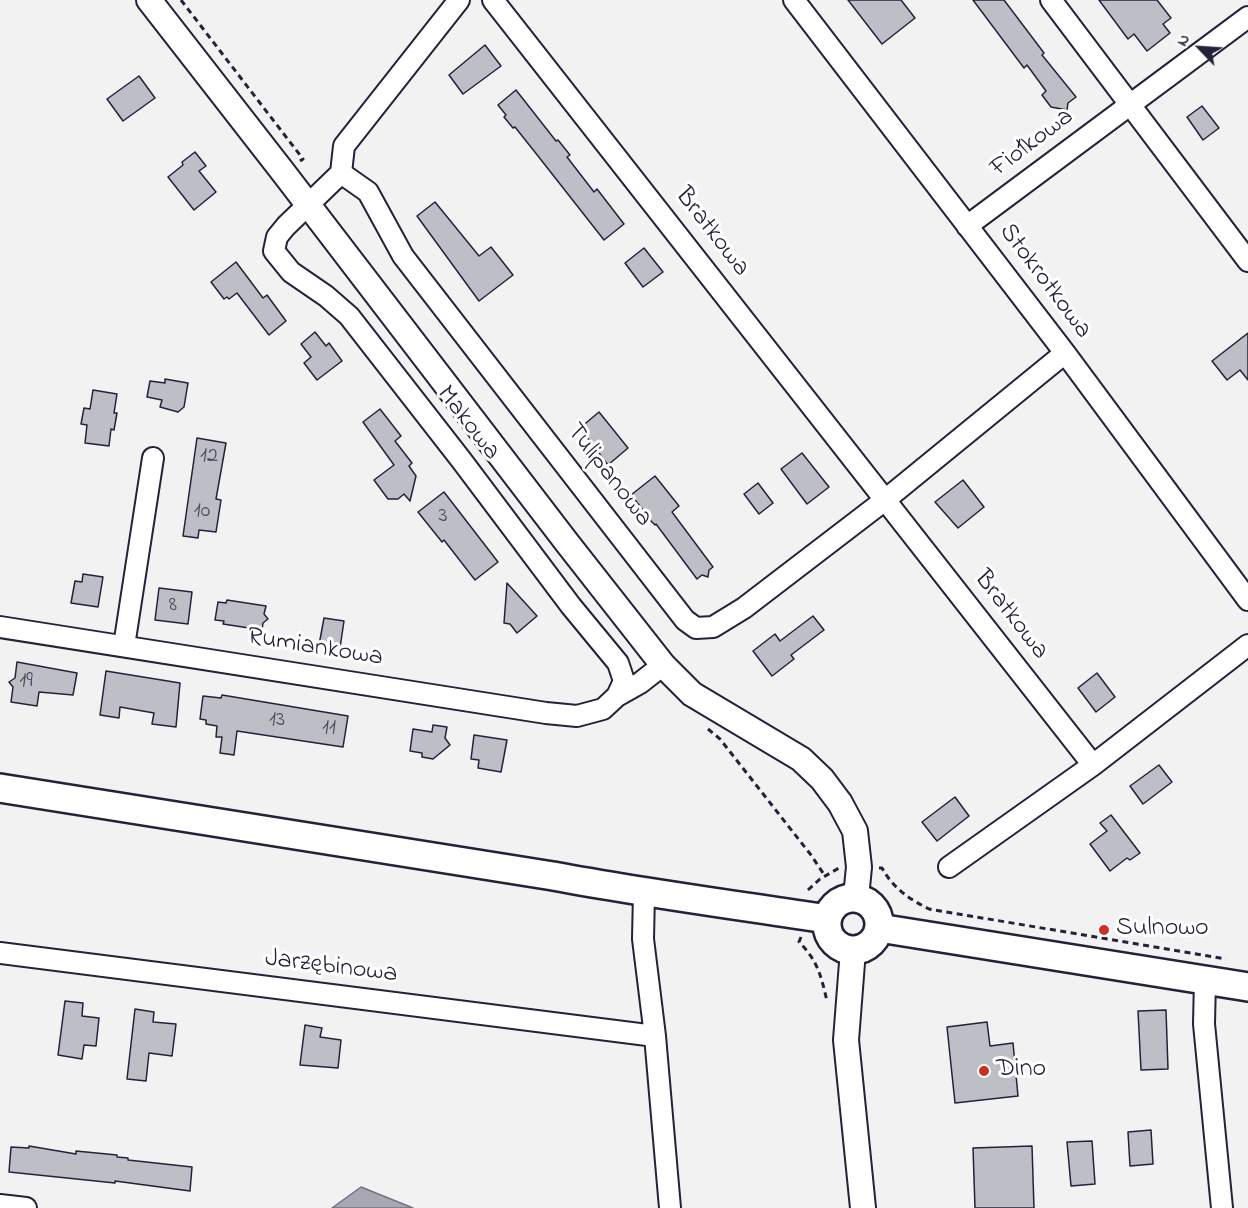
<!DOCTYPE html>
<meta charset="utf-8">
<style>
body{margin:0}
#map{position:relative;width:1248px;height:1208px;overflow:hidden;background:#f2f2f3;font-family:"Indie Flower",sans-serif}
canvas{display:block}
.north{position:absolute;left:1170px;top:18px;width:60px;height:60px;-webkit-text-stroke:4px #fff;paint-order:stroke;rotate:295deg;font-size:16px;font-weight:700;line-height:24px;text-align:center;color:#22223b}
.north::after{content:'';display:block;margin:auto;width:21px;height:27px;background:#22223b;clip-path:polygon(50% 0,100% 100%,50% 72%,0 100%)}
</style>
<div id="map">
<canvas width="1248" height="1208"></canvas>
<div class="north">N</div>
</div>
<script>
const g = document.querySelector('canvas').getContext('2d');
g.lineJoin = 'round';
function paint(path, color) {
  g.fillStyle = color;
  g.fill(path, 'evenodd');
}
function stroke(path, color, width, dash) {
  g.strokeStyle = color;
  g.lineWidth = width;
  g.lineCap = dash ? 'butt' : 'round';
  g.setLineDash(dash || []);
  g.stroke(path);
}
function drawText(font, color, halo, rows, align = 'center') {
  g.font = font + ' "Indie Flower",sans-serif';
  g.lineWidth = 6;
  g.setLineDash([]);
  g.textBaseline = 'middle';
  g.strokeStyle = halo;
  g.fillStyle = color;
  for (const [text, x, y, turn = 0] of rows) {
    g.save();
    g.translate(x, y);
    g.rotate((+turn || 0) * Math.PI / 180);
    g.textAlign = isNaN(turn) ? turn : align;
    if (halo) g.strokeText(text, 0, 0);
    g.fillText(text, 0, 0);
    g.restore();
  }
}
const water = new Path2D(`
 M361 1187 413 1208H332Z`);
paint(water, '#a8a8b2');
stroke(water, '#727282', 1.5);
const building = new Path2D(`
 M848 0H901L915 18 882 44Z
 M973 0H1004L1044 53 1042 55 1076 97 1068 103 1067 110 1051 107 1042 95 1046 91 1027 65 1024 68Z
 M1099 0H1157L1171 18 1163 24 1170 33 1147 51 1134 34 1128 39Z
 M485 45 501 66 463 94 449 75Z
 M139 76 155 98 123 121 107 99Z
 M516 90 556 141 558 140 570 155 567 157 594 192 597 189 624 224 604 240 538 156 515 127 513 128 504 117 506 115 498 105Z
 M1202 106 1219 128 1203 140 1187 117Z
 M195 152 206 166 199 171 216 192 194 210 168 177 183 165 182 162Z
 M435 202 479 256 491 247 513 275 479 301 417 216Z
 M644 248 663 272 643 287 625 263Z
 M236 262 263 298 267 295 286 321 269 335 237 293 229 299 227 297 224 299 211 282Z
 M315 332 326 346 329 343 342 361 317 380 304 363 311 357 301 344Z
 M1248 333V380L1240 370 1227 380 1212 361Z
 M165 379 188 383 184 407 178 412 160 407 162 400 147 397 150 381 165 383Z
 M93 390 117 394 114 413H117L114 430 111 429 109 446 85 443 87 425 81 424 84 408 90 409Z
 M380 409 401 436 395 441 412 463 409 466 416 476 410 501 404 494 398 499H388L374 480 394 465 363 422Z
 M599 412 628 448 608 465 580 428Z
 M197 438 226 443 216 499 221 500 216 532 199 530 198 538 183 536Z
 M802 453 829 487 807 504 781 469Z
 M655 476 679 506 672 512 713 567 709 570 708 577 702 575 697 579 656 524 655 525 650 520 643 519 644 511 631 495Z
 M963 480 984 507 958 528 935 502Z
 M758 483 773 503 759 514 744 494Z
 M444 492 498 562 475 580 444 540 442 542 418 512Z
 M83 574 103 577 98 607 71 603 75 581 82 582Z
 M507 583 537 616 517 633 510 624 504 623Z
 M159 588 192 592 188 624 155 620Z
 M227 600 266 606 264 614 268 619 263 623 262 630 223 624 224 621 215 620 218 602 226 603Z
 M813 616 824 630 791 655 794 659 772 676 753 651 775 634 780 641Z
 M324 618 344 621 340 648 319 645Z
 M17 662 77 673 73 695 39 692 37 706 11 702 13 687 9 682 15 678Z
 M106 671 180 683 176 727 152 724 154 713 120 707 119 718 100 715Z
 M1097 673 1115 697 1096 712 1078 688Z
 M222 695 348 716 343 747 237 731 234 755 220 753 222 737H216L217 726 206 724V720L200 719 203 696 221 698Z
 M433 725 447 727 445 738 450 745 433 759 422 757V753L410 751 413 729 432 732Z
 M474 735 507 740 501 772 478 768 479 760 471 759Z
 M1159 765 1172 782 1143 804 1130 786Z
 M955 797 969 816 937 841 922 822Z
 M1111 815 1140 853 1130 860 1127 858 1110 871 1090 844 1107 831 1100 823Z
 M65 1001 83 1003 82 1016 99 1018 96 1046 84 1045 82 1059 58 1055Z
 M135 1009 154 1012 153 1022 176 1024 172 1056 149 1053 146 1081 127 1079Z
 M1166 1010 1168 1069 1141 1070 1138 1011Z
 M987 1022 990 1046 1013 1043 1018 1096 955 1103 947 1027Z
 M305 1025 322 1028 320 1037 341 1040 338 1068 300 1065Z
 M1151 1130 1153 1164 1130 1166 1128 1132Z
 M1092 1141 1095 1184 1071 1186 1067 1142Z
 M29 1146 76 1154V1151L117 1155V1157L128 1158V1160L192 1167 190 1191 115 1181V1183L9 1172 11 1147 29 1148Z
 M1032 1146 1034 1208H975L973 1148Z`);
paint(building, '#bebec6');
stroke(building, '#22223b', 1.5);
const minor = new Path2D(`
 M459 0 344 146 341 173 286 226 277 237 274 251 291 272 326 296 349 316 462 461 571 606 618 663 624 681 617 696
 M493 0 1093 765
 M794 0 1065 353 1248 600
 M1051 0 1248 261
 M341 173 368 192 403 256 685 620 696 628 713 627 744 608 885 500 1065 353
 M967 226 1248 17
 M0 627 546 713 577 716 603 709 617 696 640 683 663 665
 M124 646 153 458
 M949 867 1093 765 1248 645
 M644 893 643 939 655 1036 670 1208
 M0 953 655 1036
 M1205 979 1204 1024 1222 1208
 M0 1205 26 1208`);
const tertiary = new Path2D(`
 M149 0 283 172 568 544 663 665 692 694 801 759 822 779 840 803 855 831 859 867 856 897
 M853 950 846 1040 863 1208`);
const secondary = new Path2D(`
 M0 788 553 876C644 893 735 905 827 919
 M827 924a26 26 0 1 1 52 0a26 26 0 1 1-52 0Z
 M879 928 1248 987`);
stroke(minor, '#22223b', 24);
stroke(tertiary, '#22223b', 28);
stroke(secondary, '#22223b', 32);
stroke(new Path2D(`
 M181 0 303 159 300 161
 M708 729 720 739 811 855 825 876
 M879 868H882C893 888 909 899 929 909L1226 959
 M808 890 820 879 839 868
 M801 937 799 942C818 961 821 976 827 1001`), '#22223b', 3, [6, 4.5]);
stroke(minor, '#fff', 20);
stroke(tertiary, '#fff', 24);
stroke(secondary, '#fff', 27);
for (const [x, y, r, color] of [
 [1104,930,6,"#c8321e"],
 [984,1071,6,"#c8321e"]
]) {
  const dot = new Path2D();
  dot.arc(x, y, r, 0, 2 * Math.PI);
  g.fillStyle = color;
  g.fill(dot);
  stroke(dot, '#fff', 2);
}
drawText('22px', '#49495e', null, [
 ["12",209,457],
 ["10",202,512],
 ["3",443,517],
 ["8",173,606],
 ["19",26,682],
 ["13",277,721],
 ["11",329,729]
]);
drawText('26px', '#22223b', '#fff', [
 ["Fiołkowa",1033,144,-37],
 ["Bratkowa",711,233,52],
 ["Stokrotkowa",1044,282,53],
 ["Makowa",467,424,52],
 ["Tulipanowa",608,476,52],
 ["Bratkowa",1010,616,52],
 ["Rumiankowa",315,649,9],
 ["Jarzębinowa",331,968,7]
]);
drawText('26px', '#22223b', '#fff', [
 ["Sulnowo",1116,930],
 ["Dino",996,1071]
], 'left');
</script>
